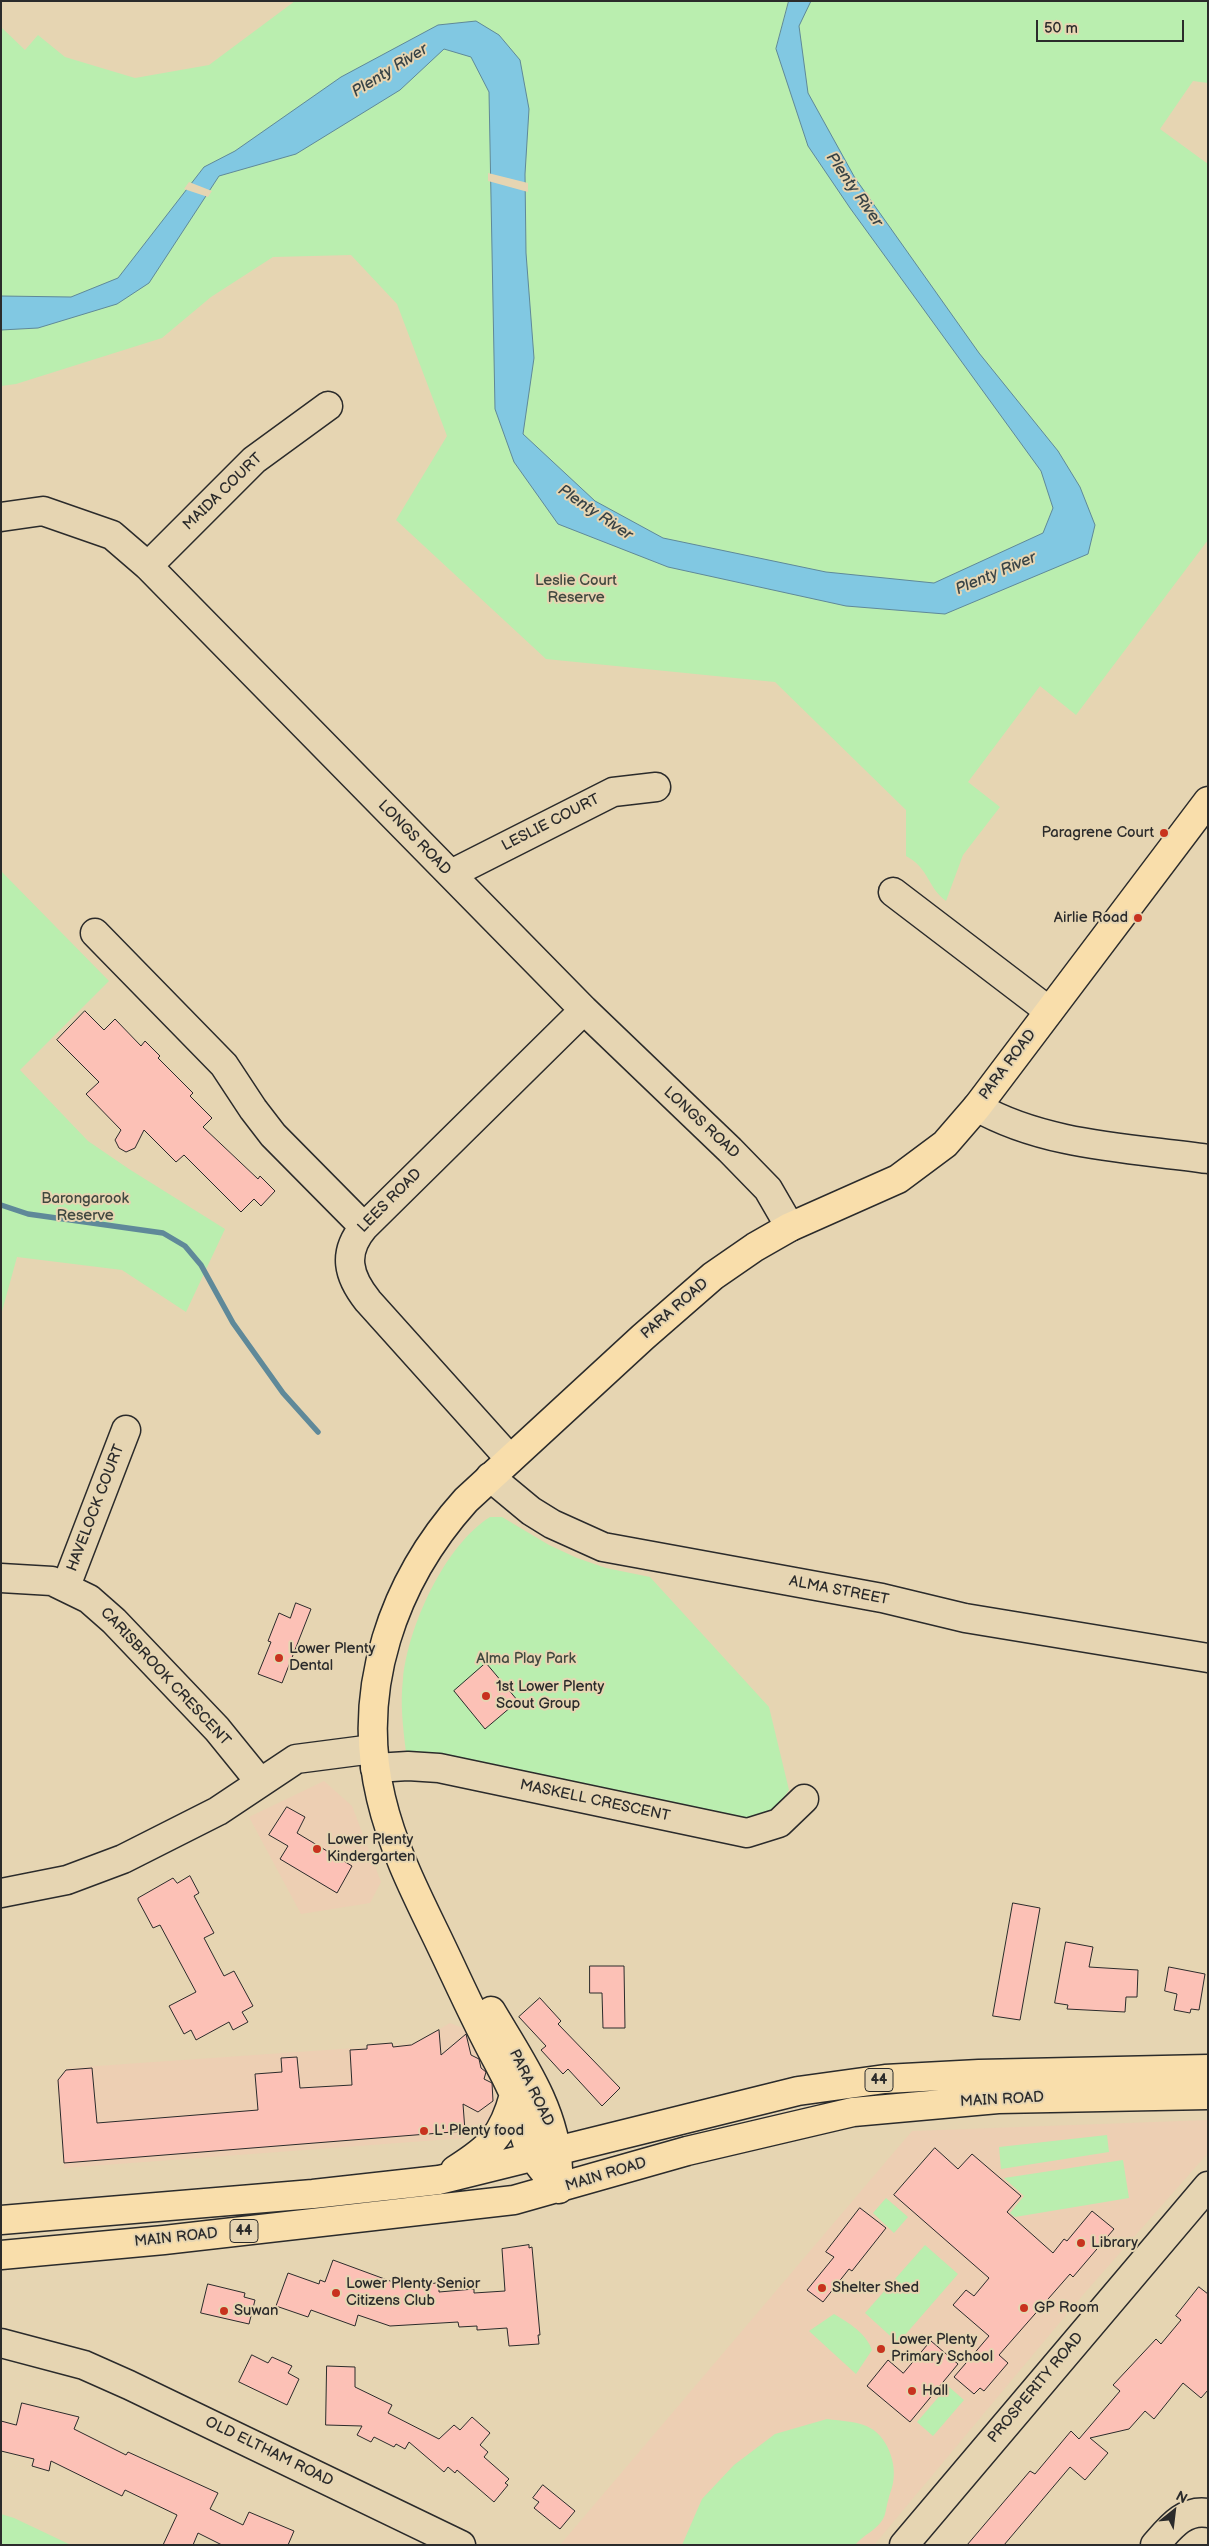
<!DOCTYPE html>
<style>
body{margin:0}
#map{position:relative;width:1209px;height:2546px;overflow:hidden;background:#e6d5b2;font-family:"Balsamiq Sans",sans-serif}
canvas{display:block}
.frame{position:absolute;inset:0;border:2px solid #2b2b2b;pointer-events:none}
.north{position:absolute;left:1149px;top:2486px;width:50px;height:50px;-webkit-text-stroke:4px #e6d5b2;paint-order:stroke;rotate:29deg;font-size:14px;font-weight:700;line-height:20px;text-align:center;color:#2b2b2b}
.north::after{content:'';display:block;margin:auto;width:18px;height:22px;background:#2b2b2b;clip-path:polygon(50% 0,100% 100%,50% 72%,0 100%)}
.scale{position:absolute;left:1036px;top:20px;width:148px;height:22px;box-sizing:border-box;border:2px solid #2b2b2b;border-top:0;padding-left:6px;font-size:15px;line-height:18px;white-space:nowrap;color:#2b2b2b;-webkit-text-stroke:4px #e6d5b2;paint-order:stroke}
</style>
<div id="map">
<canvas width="1209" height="2546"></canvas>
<div class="frame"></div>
<div class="north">N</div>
<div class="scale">50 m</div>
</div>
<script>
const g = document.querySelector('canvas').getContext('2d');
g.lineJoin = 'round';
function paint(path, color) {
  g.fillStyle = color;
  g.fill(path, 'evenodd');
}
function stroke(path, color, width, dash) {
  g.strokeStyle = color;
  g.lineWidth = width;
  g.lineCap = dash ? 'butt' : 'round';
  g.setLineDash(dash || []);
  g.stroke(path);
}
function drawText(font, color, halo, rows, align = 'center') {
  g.font = font + ' "Balsamiq Sans",sans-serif';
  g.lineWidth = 4;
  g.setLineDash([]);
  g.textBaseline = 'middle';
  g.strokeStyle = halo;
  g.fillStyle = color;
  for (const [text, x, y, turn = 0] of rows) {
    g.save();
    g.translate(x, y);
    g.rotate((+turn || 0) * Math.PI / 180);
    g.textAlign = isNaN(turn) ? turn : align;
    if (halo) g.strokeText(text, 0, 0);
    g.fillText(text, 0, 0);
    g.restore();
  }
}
paint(new Path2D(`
 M324 1781 352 1806 381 1882 370 1903 301 1914 249 1817Z
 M450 2023 463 2028 493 2083 496 2099 493 2114 486 2126 465 2138 64 2168 57 2080 68 2068 413 2044Z
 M1208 2120V2153L1082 2296 874 2545H560L912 2131Z`), '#edcfb3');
paint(new Path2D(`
 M295 1H1208V83L1193 81 1160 129 1208 164V540L1076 715 1040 686 968 782 1000 807 963 855 946 901C927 887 930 869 906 856V810L775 682 546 659 396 520 447 436 397 304 351 255 273 257 211 297 162 338 16 384 1 386V27L25 50 38 35 65 57 135 78 209 65Z
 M1 871 109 981 20 1070 88 1141 129 1169 225 1229 186 1312 122 1270 17 1257 1 1315Z
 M490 1517H502L549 1545 577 1558 606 1568 650 1577 769 1707 789 1790 770 1816 748 1818 406 1752C403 1727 400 1704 403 1679 408 1627 444 1546 490 1517Z
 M1107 2135 1109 2152 1001 2169 999 2147Z
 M1123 2160 1129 2198 1015 2217 1010 2213 1024 2196 1004 2178Z
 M886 2198 908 2217 894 2233 873 2213Z
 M925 2245 958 2274 898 2343 865 2313Z
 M834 2314C849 2323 866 2333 872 2350L856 2374 809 2331Z
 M948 2386 964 2400 933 2436 917 2422Z
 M827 2419C841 2421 859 2421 872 2429 888 2439 897 2464 893 2483 892 2489 889 2495 888 2501 886 2507 886 2514 883 2519 876 2531 864 2534 855 2545H682L702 2499 734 2465 775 2434Z
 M1 2514 14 2518 71 2545H1Z`), '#baeeaf');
const water = new Path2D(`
 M789 1H811L799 26 808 93 855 178 979 353 1058 451 1080 487 1095 525 1088 554 945 614 846 606 668 567 558 524 514 462 495 409 489 92 471 57 444 49 400 90 296 154 219 176 149 283 117 304 38 328 1 330V296L71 297 118 278 204 167 235 151 341 77 438 25 476 21 499 35 520 60 529 109 525 174 526 253 534 358 523 434 595 501 663 538 826 572 934 583 1043 533 1053 508 1041 471 850 208 808 146 776 49Z`);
paint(water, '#81c8e2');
stroke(water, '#5f8999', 1);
paint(new Path2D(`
 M488 173 528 183V192L488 181Z
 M189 182 212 191 208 197 184 189Z`), '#e6d5b2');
stroke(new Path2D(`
 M1 1205 28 1214 163 1233 185 1246 201 1265 233 1323 283 1393 318 1432`), '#5f8999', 5.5);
const building = new Path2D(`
 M85 1011 104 1030 115 1019 141 1046 145 1041 160 1056 158 1058 193 1093 190 1096 212 1118 203 1127 258 1179 260 1176 275 1191 261 1206 254 1199 241 1212 184 1155 176 1162 144 1130 135 1148 126 1152 119 1148 115 1140 121 1130 86 1094 99 1082 57 1040Z
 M296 1603 311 1609 282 1683 258 1674 271 1642 268 1641 279 1613 290 1618Z
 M486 1663 518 1701 485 1729 454 1691Z
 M287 1807 305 1817 297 1833 352 1866 337 1893 280 1859 288 1846 269 1835Z
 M190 1876 199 1893 194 1896 214 1933 204 1938 224 1976 234 1971 253 2006 242 2012 248 2022 233 2030 229 2022 196 2040 191 2030 184 2034 169 2006 196 1992 160 1925 153 1928 138 1900V1898L173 1878 177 1883Z
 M1013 1903 1040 1908 1020 2020 993 2016Z
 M1066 1942 1093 1947 1089 1967 1138 1970 1137 1997H1126L1125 2012 1067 2009 1068 2005 1055 2003Z
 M590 1966H624L625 2028H603L602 1993H590Z
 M1169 1967 1205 1974 1199 2010 1191 2009 1190 2013 1174 2010 1177 1994 1165 1991Z
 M540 1998 561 2021 558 2024 620 2088 602 2106 568 2069 563 2074 541 2050 546 2046 519 2017Z
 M439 2030 441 2055 466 2034 471 2055 479 2059 481 2068 486 2072 484 2079 492 2083 493 2101 478 2112 463 2104 465 2131 64 2163 58 2080 66 2070 92 2068 97 2123 258 2110 255 2074 282 2072 281 2058 297 2057 300 2088 352 2085 350 2050 367 2049V2045L392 2043 393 2047 411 2045Z
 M935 2148 958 2169 972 2154 1021 2196 1007 2212 1053 2253 1064 2239 1067 2241 1092 2211 1114 2229 1073 2277 1070 2274 999 2355 1008 2363 984 2391 980 2388 974 2394 954 2377 989 2336 953 2305 966 2290 974 2296 989 2278 894 2195Z
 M860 2208 886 2228 852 2271 849 2269 823 2302 807 2290 834 2257 826 2252Z
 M529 2245V2248L532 2247 540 2335H538L539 2344 509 2346 507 2328 477 2330V2326L459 2327 458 2322 390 2326 358 2315 355 2326 311 2310 308 2317 276 2306 288 2273 319 2284 320 2280 325 2282 333 2260 401 2285 439 2283V2292L474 2289V2293L505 2291 502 2249Z
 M208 2284 245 2293 244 2297 255 2300 249 2324 201 2313Z
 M1199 2287 1208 2294V2390L1201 2398 1183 2383 1154 2419 1145 2411 1129 2429 1090 2438 1108 2453 1085 2480 1070 2467 1004 2545H967L1030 2471 1035 2474 1071 2431 1079 2439 1120 2391 1113 2385 1156 2339 1161 2344 1181 2320 1176 2316Z
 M931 2341 958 2364 910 2422 867 2386 888 2360 903 2373Z
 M252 2355 268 2363 272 2357 292 2366 288 2373 299 2379 287 2405 239 2382Z
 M327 2366 355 2367V2387L392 2405 388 2413 439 2439 454 2425 460 2430 472 2417 490 2433 480 2445 488 2452 484 2457 509 2479 505 2483 508 2485 494 2502 457 2470 455 2473 448 2467 444 2472 409 2442 405 2449 396 2444 394 2447 374 2437 371 2442 357 2435 362 2426 326 2425Z
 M22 2403 79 2417 74 2429 126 2455 128 2452 218 2493 210 2509 243 2525 249 2512 294 2531 288 2545H222L198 2533 193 2545H163L177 2515 125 2490 122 2496 51 2461 49 2471 32 2466 34 2459 1 2451V2421L16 2425Z
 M543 2485 575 2511 560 2529 534 2508 539 2502 533 2498Z`);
paint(building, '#fcc1b6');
stroke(building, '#2b2b2b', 1);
const minor = new Path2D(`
 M1 517 43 511 112 535 148 566 584 1010 730 1150 768 1189 790 1227
 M148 566 254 460 328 406
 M451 874 613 792 656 787
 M893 892 1049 1011
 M95 933 224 1065 253 1109 273 1135 364 1227
 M977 1107C1045 1146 1131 1148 1208 1159
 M510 1459 368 1301C348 1276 342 1253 364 1227L584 1010
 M490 1477 531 1511 552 1524 603 1547 882 1598 965 1618 1208 1658
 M1 1578 52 1581 89 1599 114 1621 217 1729 260 1782
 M66 1586 126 1430
 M375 1768 408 1766 439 1768 747 1833 779 1823 804 1799
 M1 1893 67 1880 123 1859 218 1811 296 1759 373 1749
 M1 2343 84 2365 129 2385 461 2545
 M904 2545 1208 2186
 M1155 2545C1170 2528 1184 2509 1208 2513`);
const major = new Path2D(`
 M491 2011C520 2060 556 2110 558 2169
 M455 2170C490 2148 503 2136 514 2095
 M559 2189C551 2179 542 2170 535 2159 523 2141 521 2115 514 2094 509 2083 503 2071 497 2060 474 2018 455 1974 434 1931 413 1888 392 1845 381 1798 355 1690 393 1581 466 1500L643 1337 713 1276 755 1247 790 1227 898 1179 945 1144 977 1107 1208 801
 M1 2220 313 2194 439 2180 798 2091 885 2079 979 2074 1208 2069
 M1 2255 164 2240 514 2200 687 2151 853 2112 998 2099 1208 2095`);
stroke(minor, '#2b2b2b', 31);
stroke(major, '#2b2b2b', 31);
stroke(minor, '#e6d5b2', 28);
stroke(major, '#f9deab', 28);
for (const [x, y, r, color] of [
 [1164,833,5,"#c8321e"],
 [1138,918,5,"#c8321e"],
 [279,1658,5,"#c8321e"],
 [486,1696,5,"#c8321e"],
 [317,1849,5,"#c8321e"],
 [424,2131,5,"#c8321e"],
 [1081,2243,5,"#c8321e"],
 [822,2288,5,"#c8321e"],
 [336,2293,5,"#c8321e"],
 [1024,2308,5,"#c8321e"],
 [224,2311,5,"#c8321e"],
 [881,2349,5,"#c8321e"],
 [912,2391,5,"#c8321e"]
]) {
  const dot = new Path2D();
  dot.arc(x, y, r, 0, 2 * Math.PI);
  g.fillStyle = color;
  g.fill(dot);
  stroke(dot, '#e6d5b2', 2);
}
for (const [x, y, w] of [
 [879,2080,28],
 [244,2231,28]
]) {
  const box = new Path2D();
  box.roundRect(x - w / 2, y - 11.5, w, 23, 4);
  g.fillStyle = '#e6d5b2';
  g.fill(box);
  stroke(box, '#2b2b2b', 1);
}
drawText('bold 14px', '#2b2b2b', null, [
 ["44",879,2080],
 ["44",244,2231]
]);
drawText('15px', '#2b2b2b', '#e6d5b2', [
 ["MAIDA COURT",223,492,-44],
 ["LESLIE COURT",551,823,-27],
 ["LONGS ROAD",414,838,46],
 ["PARA ROAD",1008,1065,-53],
 ["LONGS ROAD",701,1123,43],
 ["LEES ROAD",390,1201,-45],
 ["PARA ROAD",675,1309,-41],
 ["HAVELOCK COURT",96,1508,-69],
 ["ALMA STREET",839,1591,11],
 ["CARISBROOK CRESCENT",165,1677,47],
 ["MASKELL CRESCENT",595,1801,12],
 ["PARA ROAD",531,2088,64],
 ["MAIN ROAD",1002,2100,-3],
 ["MAIN ROAD",606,2175,-17],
 ["MAIN ROAD",176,2238,-6],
 ["PROSPERITY ROAD",1036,2388,-50],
 ["OLD ELTHAM ROAD",269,2452,26]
]);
drawText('15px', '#40483f', '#e6d5b2', [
 ["Leslie Court",576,581],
 ["Reserve",576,598],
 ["Barongarook",85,1199],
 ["Reserve",85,1216],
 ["Alma Play Park",526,1659]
]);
drawText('15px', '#2b2b2b', '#e6d5b2', [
 ["Paragrene Court",1154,833,"right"],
 ["Airlie Road",1128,918,"right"],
 ["Lower Plenty",289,1649],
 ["Dental",289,1666],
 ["1st Lower Plenty",496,1687],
 ["Scout Group",496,1704],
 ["Lower Plenty",327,1840],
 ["Kindergarten",327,1857],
 ["L' Plenty food",434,2131],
 ["Library",1091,2243],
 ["Lower Plenty Senior",346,2284],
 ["Citizens Club",346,2301],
 ["Shelter Shed",832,2288],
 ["GP Room",1034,2308],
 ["Suwan",234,2311],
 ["Lower Plenty",891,2340],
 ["Primary School",891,2357],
 ["Hall",922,2391]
], 'left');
drawText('italic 16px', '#384346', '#e6d5b2', [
 ["Plenty River",390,71,-32],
 ["Plenty River",854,190,55],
 ["Plenty River",595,513,34],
 ["Plenty River",996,574,-23]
]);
</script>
